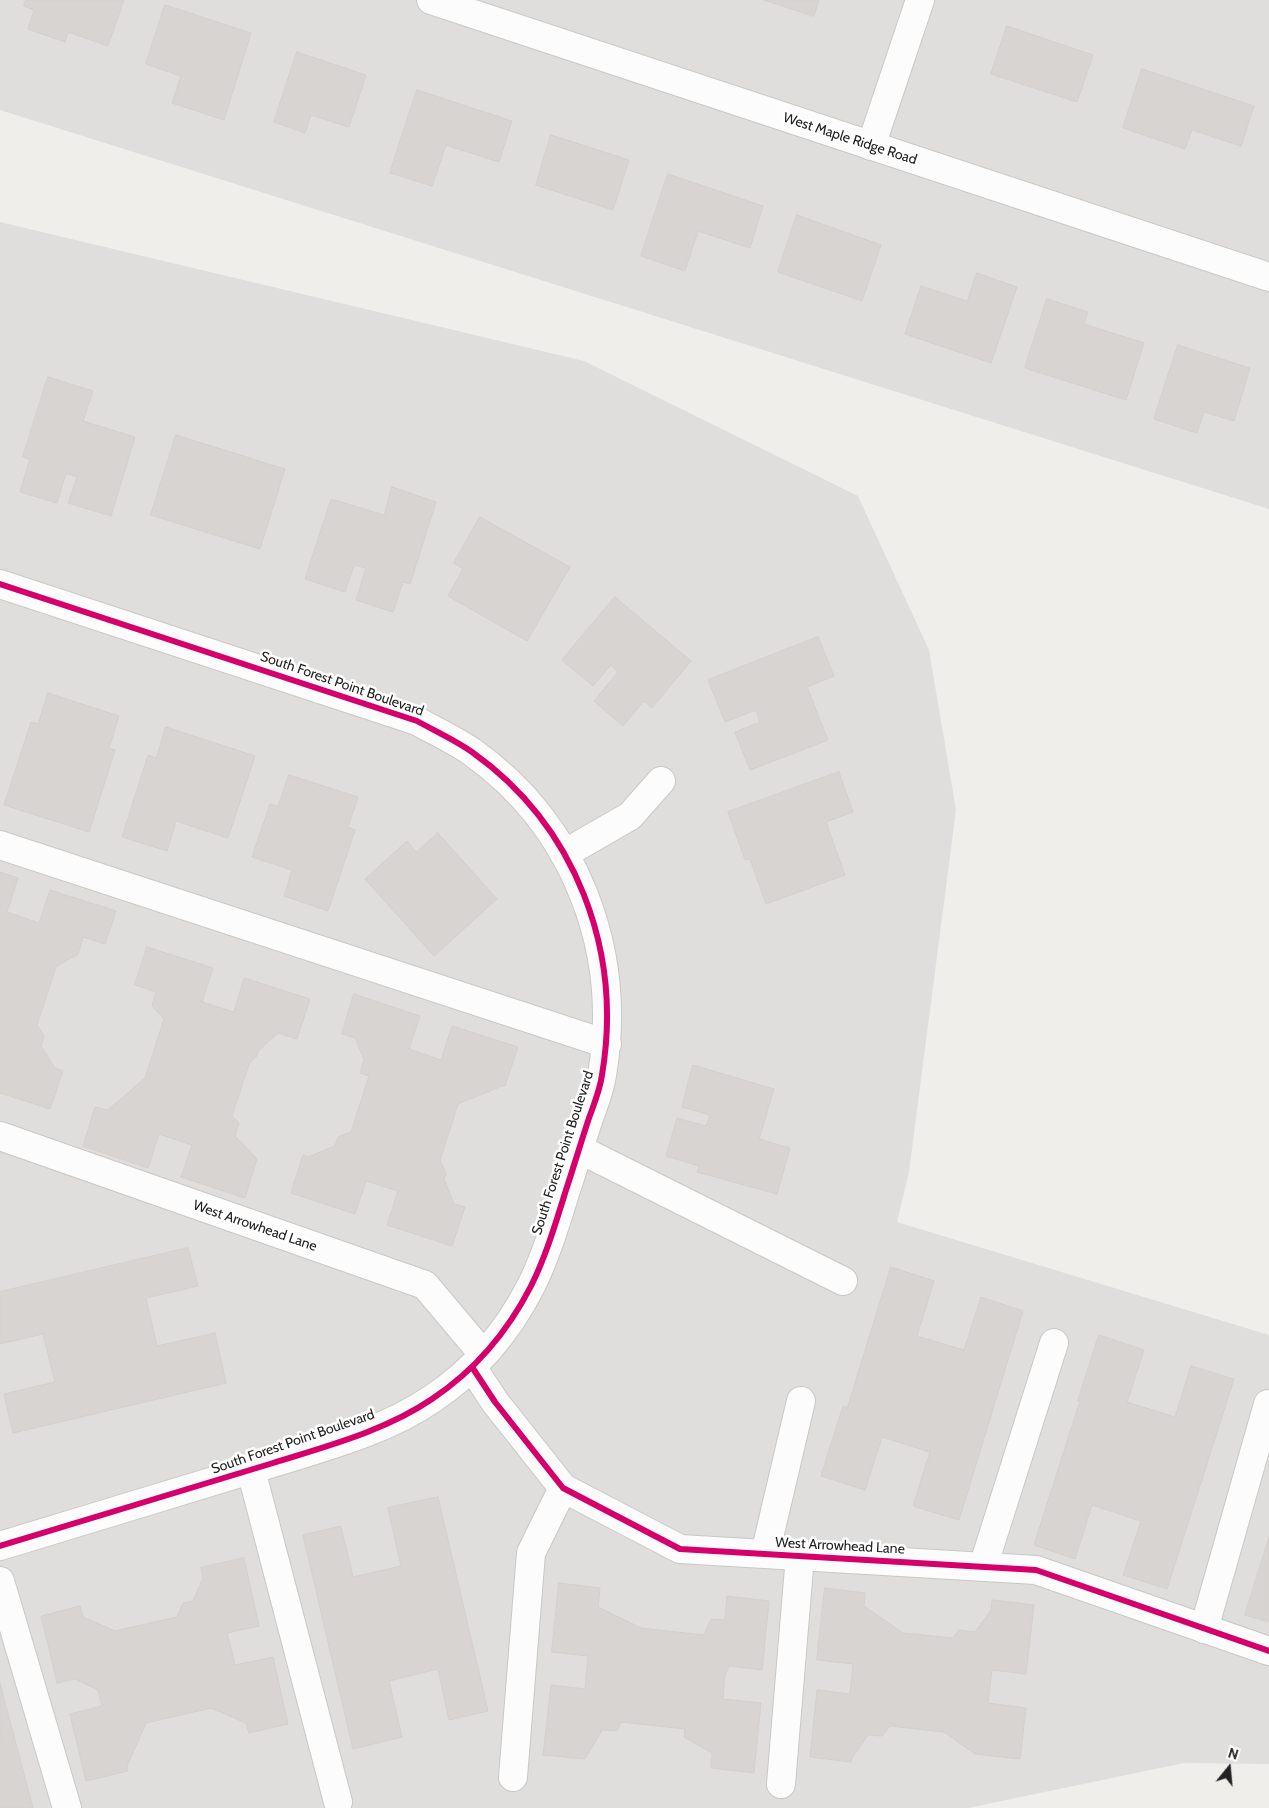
<!DOCTYPE html>
<style>
body{margin:0}
#map{position:relative;width:1269px;height:1808px;overflow:hidden;background:#f0eeeb;font-family:Cabin,sans-serif}
canvas{display:block}
.north{position:absolute;left:1204px;top:1743px;width:50px;height:50px;-webkit-text-stroke:4px #fff;paint-order:stroke;rotate:17deg;font-size:14px;font-weight:700;line-height:20px;text-align:center;color:#222}
.north::after{content:'';display:block;margin:auto;width:18px;height:22px;background:#222;clip-path:polygon(50% 0,100% 100%,50% 72%,0 100%)}
</style>
<div id="map">
<canvas width="1269" height="1808"></canvas>
<div class="north">N</div>
</div>
<script>
const g = document.querySelector('canvas').getContext('2d');
g.lineJoin = 'round';
function paint(path, color) {
  g.fillStyle = color;
  g.fill(path, 'evenodd');
}
function stroke(path, color, width, dash) {
  g.strokeStyle = color;
  g.lineWidth = width;
  g.lineCap = dash ? 'butt' : 'round';
  g.setLineDash(dash || []);
  g.stroke(path);
}
function drawText(font, color, halo, rows, align = 'center') {
  g.font = font + ' Cabin,sans-serif';
  g.lineWidth = 5;
  g.setLineDash([]);
  g.textBaseline = 'middle';
  g.strokeStyle = halo;
  g.fillStyle = color;
  for (const [text, x, y, turn = 0] of rows) {
    g.save();
    g.translate(x, y);
    g.rotate((+turn || 0) * Math.PI / 180);
    g.textAlign = isNaN(turn) ? turn : align;
    if (halo) g.strokeText(text, 0, 0);
    g.fillText(text, 0, 0);
    g.restore();
  }
}
paint(new Path2D(`
 M0 0H1269V509L0 110Z
 M0 222 584 361 858 496 929 650 956 810 909 1172 897 1222 1269 1335V1764L1184 1763 968 1808H0Z`), '#dfdedc');
const building = new Path2D(`
 M26 0H124L108 46 68 32 65 42 28 29 34 10 24 6Z
 M764 0H819L814 16Z
 M165 5 251 33 224 120 172 103 181 76 146 64Z
 M1007 26 1093 55 1077 102 991 74Z
 M297 52 366 75 349 127 311 115 305 133 274 122Z
 M1142 69 1254 106 1241 146 1192 130 1185 149 1123 128Z
 M417 90 512 121 499 162 446 145 432 186 390 173Z
 M551 135 629 160 613 210 536 185Z
 M668 174 763 206 750 248 698 231 685 271 641 256Z
 M797 215 881 245 862 301 778 272Z
 M977 273 1017 287 991 363 905 334 921 286 967 301Z
 M1047 299 1088 312 1084 324 1144 343 1126 400 1025 368Z
 M1178 345 1250 368 1234 421 1204 412 1197 433 1154 419Z
 M48 377 93 391 83 421 135 437 111 516 68 503 77 477 66 473 57 503 20 492 30 459 23 457Z
 M176 435 285 469 260 549 151 515Z
 M392 487 436 502 410 584 403 582 393 612 356 600 366 568 354 565 345 592 305 579 331 499 384 515Z
 M480 517 570 567 527 641 448 596 463 569 454 563Z
 M615 597 691 661 652 708 644 701 623 726 594 701 618 672 611 665 593 686 562 660Z
 M818 637 834 676 807 687 828 740 750 770 735 732 760 722 756 710 725 722 708 680Z
 M48 693 119 716 109 748 115 750 89 832 4 805 31 722 38 724Z
 M166 727 255 756 228 838 176 821 167 851 122 837 148 755 156 758Z
 M839 772 853 812 826 822 845 875 766 904 750 859 745 860 728 812Z
 M289 775 358 797 348 827 355 830 328 911 284 896 292 870 252 857 270 804 278 806Z
 M438 833 497 899 434 956 365 879 407 841 416 852Z
 M0 872 18 878 7 912 39 923 50 890 116 911 105 944 83 937 78 954 56 967 37 1025 44 1036 41 1046 55 1068 63 1071 50 1109 0 1093Z
 M147 947 213 968 202 1002 234 1012 244 978 310 999 297 1039 278 1033 259 1050 257 1056 249 1064 232 1116 239 1123 235 1136 257 1159 245 1198 181 1177 192 1145 159 1134 148 1168 83 1146 95 1107 108 1110 145 1078 164 1019 152 1006 156 992 135 985Z
 M354 994 420 1016 409 1049 441 1060 452 1026 518 1047 505 1086H502L458 1104 440 1160 446 1174 444 1179 454 1204 465 1207 452 1246 387 1225 398 1191 366 1181 355 1214 291 1193 303 1155 308 1157 335 1146 338 1137 351 1132 369 1076 360 1073 364 1059 355 1038 342 1034Z
 M693 1065 774 1089 759 1139 790 1148 777 1194 697 1172 699 1166 666 1156 677 1118 706 1126 710 1115 682 1107Z
 M188 1248 198 1286 146 1298 157 1346 215 1333 226 1383 13 1433 4 1394 55 1382 43 1334 0 1344V1292Z
 M891 1267 934 1281 917 1336 964 1350 981 1297 1023 1311 959 1520 913 1506 930 1452 882 1437 865 1490 821 1476 843 1406 847 1408Z
 M1099 1335 1144 1350 1127 1402 1175 1417 1191 1366 1234 1379 1167 1589 1123 1575 1141 1521 1092 1505 1075 1559 1034 1545 1080 1401H1078Z
 M438 1497 488 1711 449 1720 438 1669 389 1681 402 1737 353 1749 303 1535 341 1526 353 1577 401 1566 388 1508Z
 M1269 1538V1622L1245 1615Z
 M244 1558 259 1626 227 1633 235 1665 273 1657 288 1724 249 1733 246 1723 211 1708 146 1723 127 1766 128 1771 86 1781 70 1714 102 1706 98 1690 75 1679 57 1683 41 1616 80 1606 83 1617 115 1631 177 1617 183 1603 193 1601 203 1578 201 1568Z
 M559 1583 600 1588 598 1607 641 1628 704 1635 711 1619 725 1620 727 1596 769 1601 762 1670 729 1666 725 1675 723 1699 761 1703 754 1773 711 1768 712 1753 684 1737 685 1729 621 1722 617 1731 602 1730 585 1759 543 1755 551 1685 585 1689 588 1656 552 1652Z
 M825 1588 865 1593 864 1606 903 1633 953 1638 959 1630 975 1632 991 1610 992 1600 1034 1605 1026 1674 992 1670 988 1703 1026 1708 1020 1759 975 1754 944 1732 890 1726 882 1736 868 1735 852 1758 851 1762 810 1757 817 1690 850 1694 853 1664 817 1660Z
 M0 1683 33 1808H0Z`);
paint(building, '#d7d4d2');
stroke(building, '#d3d0cc', 1);
const minor = new Path2D(`
 M431 0 1269 277
 M871 146 920 0
 M0 584 417 721C435 731 455 740 472 752 576 826 623 951 602 1075 600 1090 594 1104 589 1118 581 1142 574 1166 566 1190 556 1222 546 1256 531 1286 508 1331 474 1371 432 1399 385 1431 327 1446 273 1463 182 1491 91 1518 0 1546
 M0 845 607 1044
 M564 854 630 816 661 781
 M0 1136 425 1285 483 1354
 M579 1149 843 1281
 M472 1367 495 1402 563 1488 680 1549 1036 1570 1269 1651
 M251 1470 338 1802
 M765 1554 801 1401
 M983 1567 1054 1343
 M0 1581 67 1808
 M1204 1629 1268 1404
 M513 1777 531 1553 563 1488
 M781 1784 800 1556`);
stroke(minor, '#c9c8c7', 30);
stroke(minor, '#fdfcfc', 28);
stroke(new Path2D(`
 M0 584 417 721C435 731 455 740 472 752 576 826 623 951 602 1075 600 1090 594 1104 589 1118 581 1142 574 1166 566 1190 556 1222 546 1256 531 1286 508 1331 474 1371 432 1399 385 1431 327 1446 273 1463 182 1491 91 1518 0 1546
 M472 1367 495 1402 563 1488 680 1549 1036 1570 1269 1651`), '#d6006c', 6);
drawText('14px', '#222', '#fff', [
 ["West Maple Ridge Road",850,139,18],
 ["South Forest Point Boulevard",342,684,19],
 ["South Forest Point Boulevard",563,1153,-72],
 ["West Arrowhead Lane",255,1226,19],
 ["South Forest Point Boulevard",293,1442,-19],
 ["West Arrowhead Lane",840,1546,3]
]);
</script>
